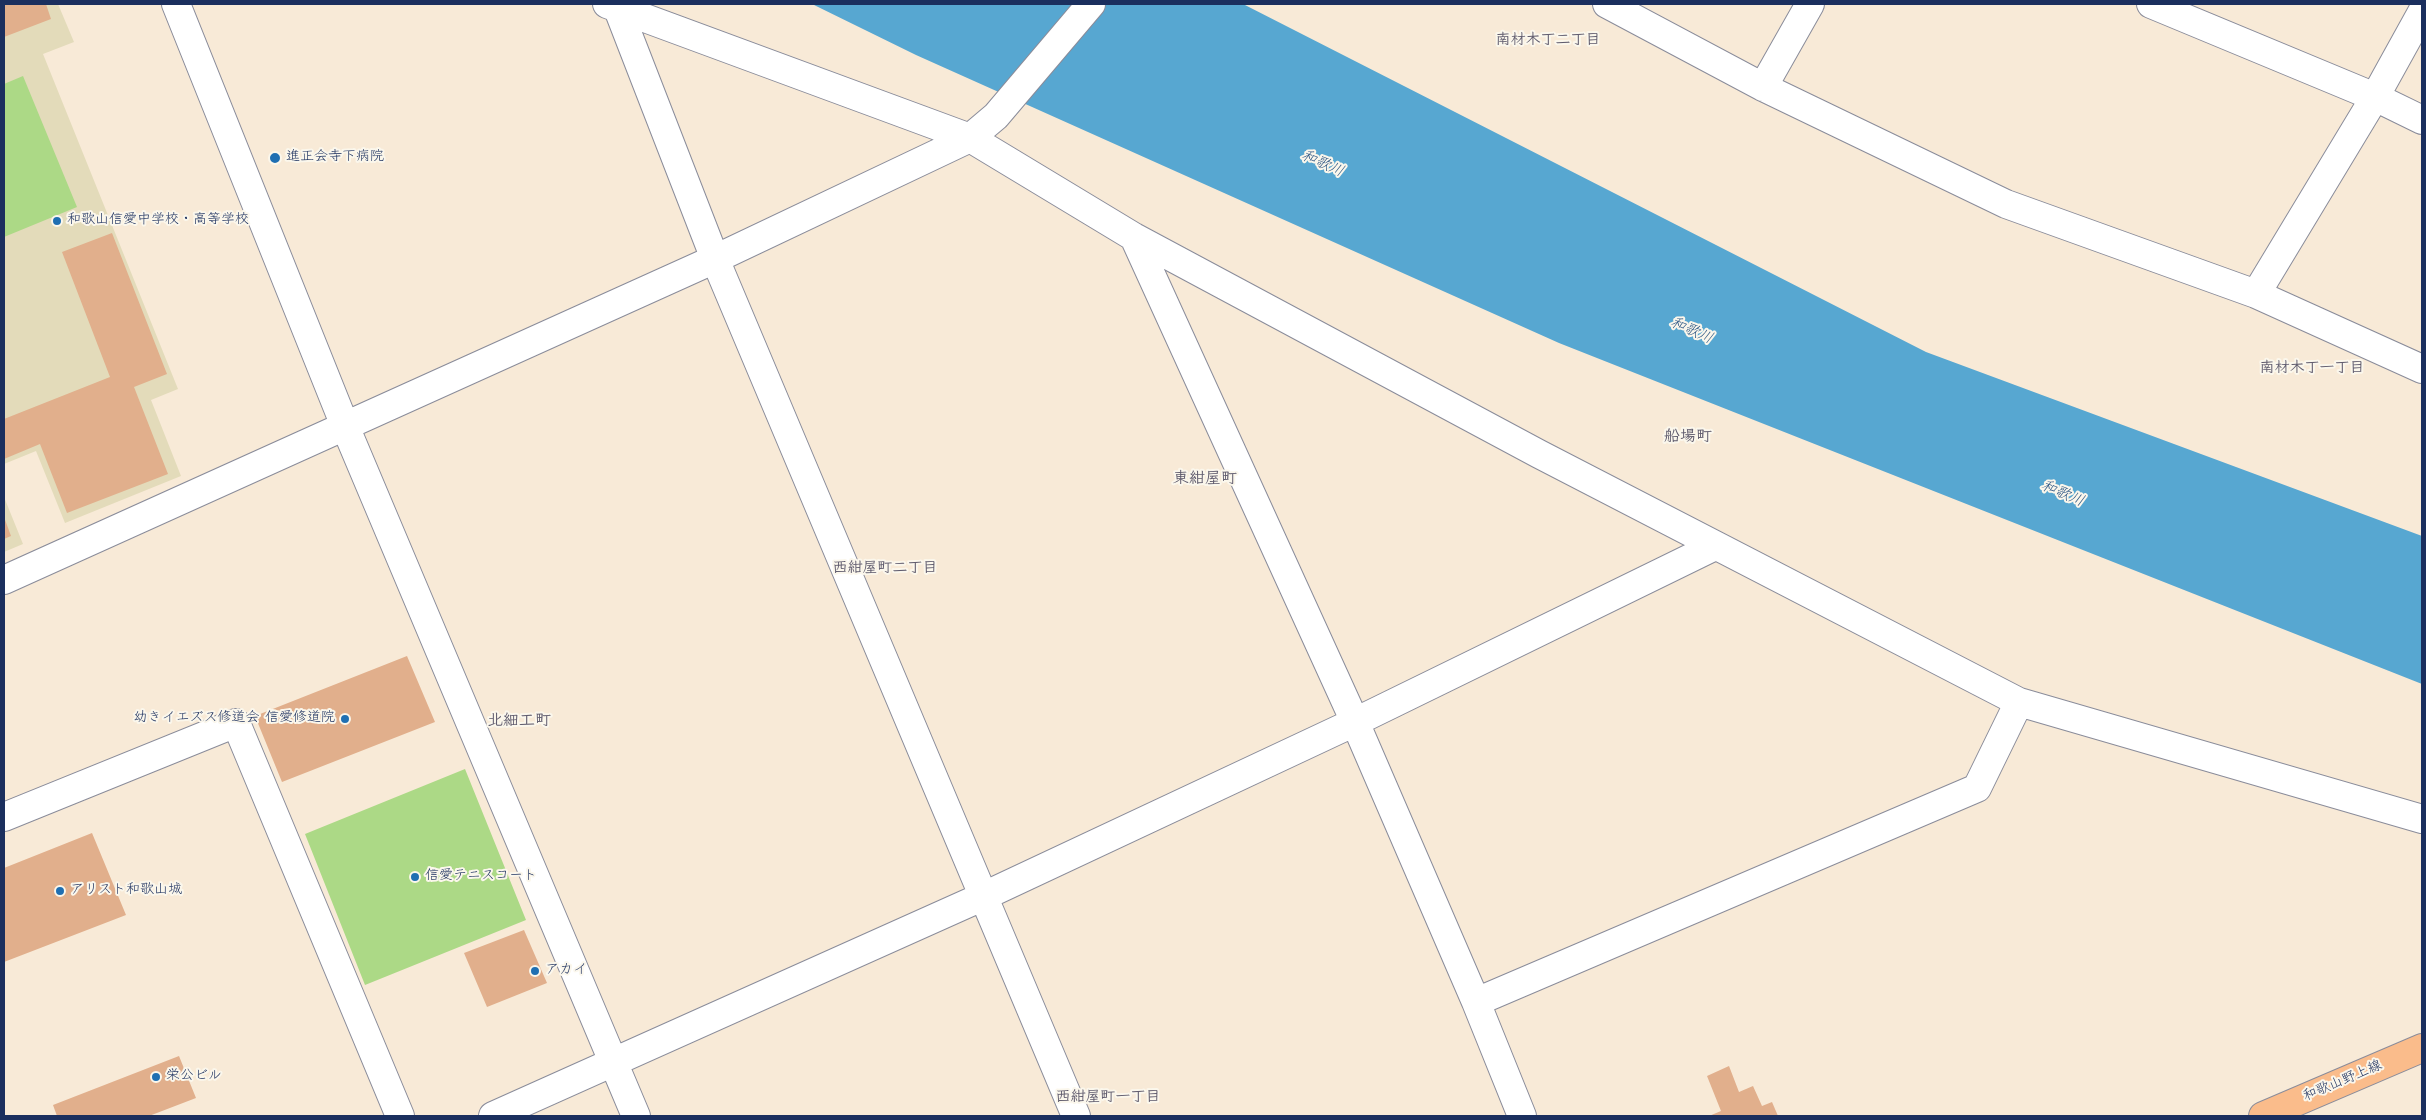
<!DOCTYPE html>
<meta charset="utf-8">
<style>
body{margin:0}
#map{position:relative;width:2426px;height:1120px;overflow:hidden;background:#f8ead7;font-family:Kalam,sans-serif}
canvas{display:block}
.frame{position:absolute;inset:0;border:5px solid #1b2f5e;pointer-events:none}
</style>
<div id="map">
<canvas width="2426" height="1120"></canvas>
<div class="frame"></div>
</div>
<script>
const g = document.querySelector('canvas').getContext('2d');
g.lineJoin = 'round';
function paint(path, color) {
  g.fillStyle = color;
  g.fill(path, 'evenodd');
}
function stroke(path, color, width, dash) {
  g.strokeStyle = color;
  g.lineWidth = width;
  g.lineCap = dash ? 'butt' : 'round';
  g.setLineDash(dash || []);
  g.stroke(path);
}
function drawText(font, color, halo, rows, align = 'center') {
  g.font = font + ' Kalam,"Klee One",sans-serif';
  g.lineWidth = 4;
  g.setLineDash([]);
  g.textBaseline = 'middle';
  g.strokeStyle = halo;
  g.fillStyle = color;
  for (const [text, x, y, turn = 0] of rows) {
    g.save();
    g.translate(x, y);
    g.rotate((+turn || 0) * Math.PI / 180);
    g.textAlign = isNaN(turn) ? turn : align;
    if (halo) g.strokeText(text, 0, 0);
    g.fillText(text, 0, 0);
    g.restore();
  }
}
paint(new Path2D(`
 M4 4H58L74 42 43 54 178 389 151 400 181 476 65 523 36 451 4 464Z
 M4 497 23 544 4 552Z`), '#e3dbba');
paint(new Path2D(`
 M23 76 77 207 4 237V84Z
 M465 769 526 920 365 985 305 834Z`), '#acd986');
paint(new Path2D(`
 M812 4H1243L1926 352 2422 536V684L1559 343 916 55Z`), '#57a7d1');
paint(new Path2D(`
 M4 4H46L51 19 4 37Z
 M112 233 167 374 134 387 168 474 67 513 40 444 4 459V419L110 377 62 252Z
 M4 517 11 536 4 539Z
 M407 656 435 722 282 782 255 716Z
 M92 833 126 915 4 962V868Z
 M524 930 547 983 487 1007 464 953Z
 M179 1056 196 1098 149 1116H57L53 1105Z
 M1729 1066 1739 1092 1753 1086 1762 1106 1772 1102 1778 1116H1709L1721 1111 1707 1076Z`), '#e1af8c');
const minor = new Path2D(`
 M176 4 345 426 636 1116
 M607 4 970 138 1134 237 1539 454 2019 702 2422 819
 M1607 4 1763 87 2006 204 2256 294 2422 369
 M2151 4 2375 97 2422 120
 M618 9 715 259 1076 1116
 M1763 87 1810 4
 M1134 237 1355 722 1476 1002
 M2256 294 2375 97 2422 12
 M4 580 715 259 970 138 996 116 1091 4
 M4 817 236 723 400 1116
 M493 1116 984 896 1355 722 1715 546
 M1522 1116 1476 1002 1977 788 2019 702`);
const major = new Path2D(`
 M2263 1116 2422 1048`);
stroke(minor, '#8a8c9a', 30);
stroke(major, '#8a8c9a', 30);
stroke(minor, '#fff', 28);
stroke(major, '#fabc8b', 28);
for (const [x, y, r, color] of [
 [275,158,6,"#1f6fb2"],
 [57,221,5,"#1f6fb2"],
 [345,719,5,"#1f6fb2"],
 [415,877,5,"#1f6fb2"],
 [60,891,5,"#1f6fb2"],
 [535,971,5,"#1f6fb2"],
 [156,1077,5,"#1f6fb2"]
]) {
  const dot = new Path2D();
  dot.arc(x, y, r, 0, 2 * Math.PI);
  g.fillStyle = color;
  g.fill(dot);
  stroke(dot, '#fbf7ec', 2);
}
drawText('14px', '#1b2f5e', '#fbf7ec', [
 ["進正会寺下病院",286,158],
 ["和歌山信愛中学校・高等学校",67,221],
 ["幼きイエズス修道会 信愛修道院",335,719,"right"],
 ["信愛テニスコート",425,877],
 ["アリスト和歌山城",70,891],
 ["アカイ",545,971],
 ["栄公ビル",166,1077]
], 'left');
drawText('14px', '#1b2f5e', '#fbf7ec', [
 ["和歌山野上線",2343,1082,-23]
]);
drawText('bold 15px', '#605c6e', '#fbf7ec', [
 ["南材木丁二丁目",1548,41],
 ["南材木丁一丁目",2312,369],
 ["西紺屋町二丁目",885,569],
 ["西紺屋町一丁目",1108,1098]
]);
drawText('italic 15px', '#305986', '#fbf7ec', [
 ["和歌川",1322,165,24],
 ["和歌川",1691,332,24],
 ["和歌川",2062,495,23]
]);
drawText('bold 16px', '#605c6e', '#fbf7ec', [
 ["船場町",1688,438],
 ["東紺屋町",1205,480],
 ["北細工町",519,722]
]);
</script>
